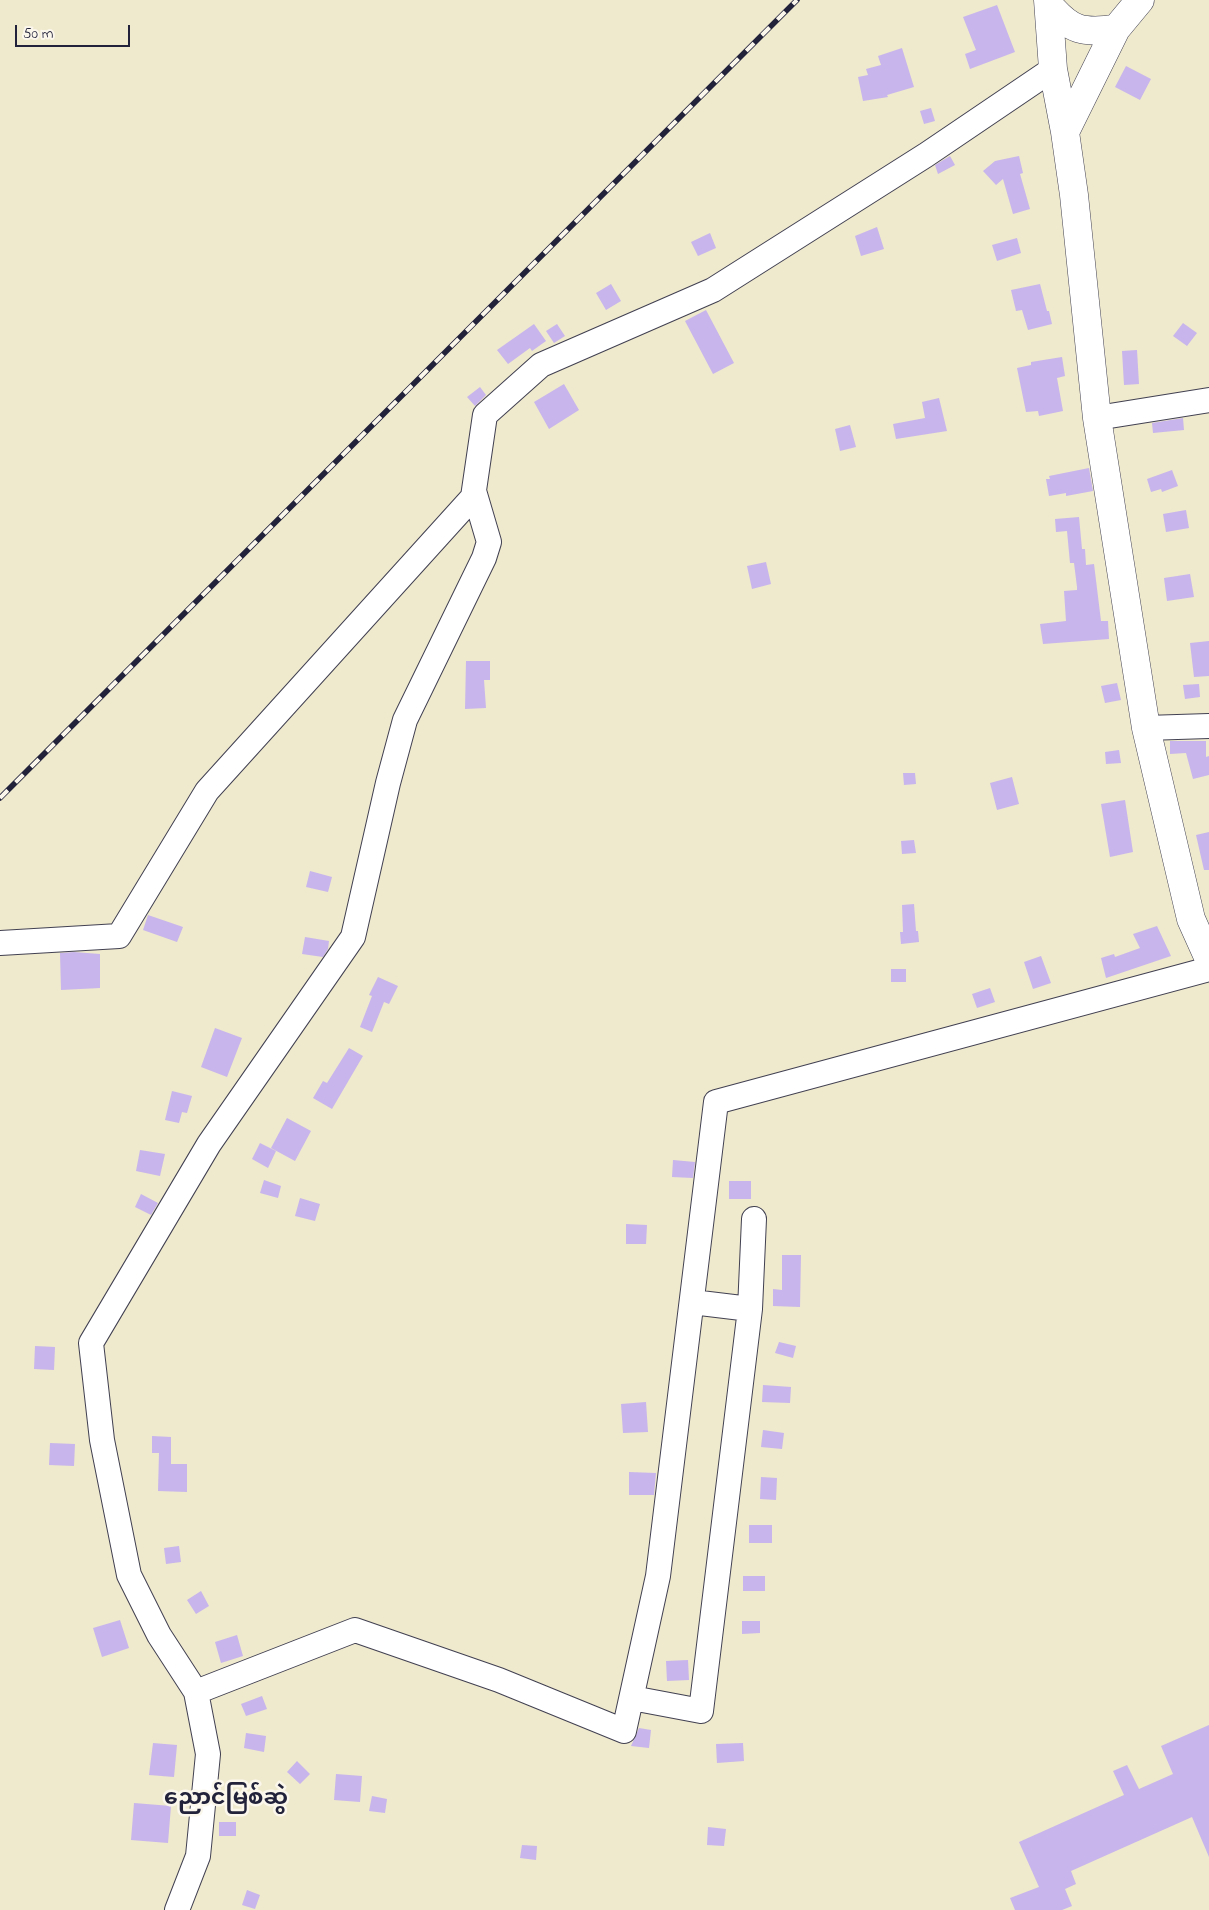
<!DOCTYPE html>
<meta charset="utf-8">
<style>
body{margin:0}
#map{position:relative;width:1209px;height:1910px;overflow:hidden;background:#efe9ce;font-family:"Indie Flower",sans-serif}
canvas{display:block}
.scale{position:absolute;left:15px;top:25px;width:115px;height:22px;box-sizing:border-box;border:2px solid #22223b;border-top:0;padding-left:6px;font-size:15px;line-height:18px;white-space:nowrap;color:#22223b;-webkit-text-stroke:4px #fbf7ec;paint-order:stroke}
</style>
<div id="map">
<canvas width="1209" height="1910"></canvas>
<div class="scale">50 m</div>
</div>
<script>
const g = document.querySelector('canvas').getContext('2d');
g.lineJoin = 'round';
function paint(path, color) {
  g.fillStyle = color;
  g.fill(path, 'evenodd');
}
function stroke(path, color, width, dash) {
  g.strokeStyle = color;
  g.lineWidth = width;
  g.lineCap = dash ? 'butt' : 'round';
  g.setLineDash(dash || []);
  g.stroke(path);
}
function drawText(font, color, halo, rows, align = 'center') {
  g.font = font + ' "Indie Flower","Noto Sans Myanmar",sans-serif';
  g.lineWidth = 5;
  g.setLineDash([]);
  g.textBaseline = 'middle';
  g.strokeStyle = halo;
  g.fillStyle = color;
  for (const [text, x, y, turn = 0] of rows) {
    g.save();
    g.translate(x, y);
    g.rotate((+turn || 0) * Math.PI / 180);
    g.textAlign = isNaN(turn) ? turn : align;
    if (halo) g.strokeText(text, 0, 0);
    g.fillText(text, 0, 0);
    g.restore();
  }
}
paint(new Path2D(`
 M997 5 1015 52 970 69 965 54 976 50 963 17Z
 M902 48 914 87 887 95 888 97 863 101 858 77 868 75 866 69 881 65 878 56Z
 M1126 66 1151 79 1140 100 1115 87Z
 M931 108 935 121 924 124 920 111Z
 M950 156 955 165 938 174 935 165Z
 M1019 156 1023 173 1020 174 1030 209 1013 214 1003 179 996 185 983 171 995 161Z
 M877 227 884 249 861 256 855 236Z
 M710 233 716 248 698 256 691 242Z
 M1017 238 1021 253 997 261 992 245Z
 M611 284 621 301 606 310 596 293Z
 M1040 284 1047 311H1049L1052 324 1028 330 1022 310 1016 311 1011 290Z
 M706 310 734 363 713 374 685 321Z
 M1183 323 1197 333 1187 346 1173 336Z
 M534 324 546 341 532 351 530 348 508 364 497 350Z
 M557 324 565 336 554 343 546 331Z
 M1137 350 1139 384 1124 385 1122 351Z
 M1062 357 1065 376 1057 378 1063 411 1039 416 1038 411 1026 412 1017 368 1031 365V362Z
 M564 384 579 410 549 429 534 402Z
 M480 387 486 395 475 406 467 397Z
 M939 398 947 431 896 439 893 424 925 418 922 402Z
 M1183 418 1184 430 1153 433 1152 423Z
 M850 425 856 447 840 451 835 429Z
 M1089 468 1093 491 1066 496V493L1049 496 1046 479H1050L1049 476Z
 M1172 470 1178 486 1162 492 1161 489 1151 492 1147 479Z
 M1186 510 1189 528 1166 532 1163 514Z
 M1079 517 1082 549H1085L1086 565 1094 564 1101 621H1108L1109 639 1043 644 1040 624 1066 621 1064 591 1077 590V587L1074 563H1070L1067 531 1056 532 1055 519Z
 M766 562 771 584 752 589 747 566Z
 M1190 574 1194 597 1167 601 1164 578Z
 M1209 641V676L1194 677 1190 643Z
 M466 661H490V680H484L486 708 465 709Z
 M1117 683 1121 700 1105 703 1101 686Z
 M1199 684 1200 697 1185 699 1183 685Z
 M1170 741H1206V757L1209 756V775L1193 779 1186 753 1170 754Z
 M1119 750 1121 763 1106 764 1105 752Z
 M903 773H915L916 784 904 785Z
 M1012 777 1019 804 997 810 990 783Z
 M1125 800 1133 852 1110 857 1101 804Z
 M1209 832V870H1204L1196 835Z
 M914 840 916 853 902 854 901 841Z
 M310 871 332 877 328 892 306 887Z
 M914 904 916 931H918L919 942 901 944 900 932H903L902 905Z
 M148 915 183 927 177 942 143 930Z
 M1157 926 1171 956 1106 978 1101 958 1114 954 1115 957 1140 948 1133 934Z
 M305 937 329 941 328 949 323 957 302 954Z
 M74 952 100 954V988L61 990 60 953Z
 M1041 956 1051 983 1033 989 1024 962Z
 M891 969H906V982H891Z
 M378 977 398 986 389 1004 384 1002 372 1032 360 1027 372 996 369 995Z
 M990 988 995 1002 977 1008 972 994Z
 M215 1028 242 1038 227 1077 201 1067Z
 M349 1048 363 1056 332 1109 313 1098 323 1081 327 1083Z
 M172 1091 192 1096 187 1113 182 1112 179 1123 165 1120Z
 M287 1118 311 1131 295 1161 271 1148Z
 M260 1143 276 1151 268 1168 252 1159Z
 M140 1150 165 1154 160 1176 136 1171Z
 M673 1160 695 1162 693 1178 672 1177Z
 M264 1180 281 1186 278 1198 260 1193Z
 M729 1181H751V1199H729Z
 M141 1194 158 1203 151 1215 135 1207Z
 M300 1198 320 1204 315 1221 295 1216Z
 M626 1224 647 1225 646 1244H626Z
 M782 1255H801L800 1307 773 1306V1289L782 1290Z
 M779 1342 796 1346 793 1358 775 1353Z
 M35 1346 55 1347 54 1370 34 1369Z
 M763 1385 791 1387 790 1403 762 1402Z
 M646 1402 648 1432 623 1433 621 1404Z
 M763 1430 784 1433 782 1449 761 1447Z
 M152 1436 171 1437V1464H187V1492L158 1491 159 1453H152Z
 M50 1443 75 1444 74 1466 49 1465Z
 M629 1472 656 1473 654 1495H629Z
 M761 1477 777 1478 776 1500 760 1499Z
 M749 1525H772V1543H749Z
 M179 1546 181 1562 166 1564 164 1548Z
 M743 1576H765V1591H743Z
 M201 1591 209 1606 196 1614 187 1600Z
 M120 1620 129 1648 102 1657 93 1628Z
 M742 1621H760V1633L742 1634Z
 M237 1635 243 1656 221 1663 215 1642Z
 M688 1660 689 1680 667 1681 666 1661Z
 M262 1696 267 1709 246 1716 241 1704Z
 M1209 1725V1857L1192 1817 1071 1871 1076 1884 1065 1889 1072 1906 1062 1910H1015L1010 1898 1039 1887 1019 1842 1124 1795 1113 1771 1127 1765 1139 1789 1173 1774 1161 1746Z
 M639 1728 651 1730 649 1748 631 1746Z
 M246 1733 266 1736 264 1752 244 1748Z
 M153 1743 177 1745 174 1777 149 1775Z
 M743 1743 744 1761 717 1763 716 1744Z
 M297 1761 310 1774 300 1784 287 1772Z
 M336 1774 362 1776 360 1802 334 1800Z
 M372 1796 387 1799 385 1813 369 1811Z
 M134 1803 171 1806 168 1843 131 1840Z
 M219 1822H236V1836H219Z
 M708 1827 726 1829 724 1846 707 1845Z
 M522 1845 537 1846 536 1860 520 1858Z
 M247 1890 260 1895 255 1909 242 1905Z`), '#c8b5eb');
const minor = new Path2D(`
 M1097 418 1209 400
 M1146 728 1209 726
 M0 943 119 936 207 791 473 497 485 415 541 365 713 290 926 155 1053 69
 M692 1302 750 1309
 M196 1692 355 1630 499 1680 624 1731 658 1576 716 1102 1209 969
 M632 1698 701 1711 750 1309 754 1219
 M177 1910 198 1856 208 1754 196 1692 159 1635 129 1575 102 1440 91 1343 209 1144 353 937 388 783 405 720 484 558 489 542 474 491`);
const major = new Path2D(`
 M1048 0 1053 69 1065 132
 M1140 0 1116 29 1065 132 1074 195 1097 418 1146 728 1191 919 1209 959
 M1049 5C1071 31 1082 33 1116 29`);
stroke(minor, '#414051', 26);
stroke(major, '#414051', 29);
stroke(minor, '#fff', 24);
stroke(major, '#fff', 28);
const rail = new Path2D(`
 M0 798 797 0`);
stroke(rail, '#22223b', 5.5);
stroke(rail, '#fbf7ec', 4, [11]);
drawText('bold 22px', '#22223b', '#fbf7ec', [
 ["ညောင်မြစ်ဆွဲ",226,1800]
]);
</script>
